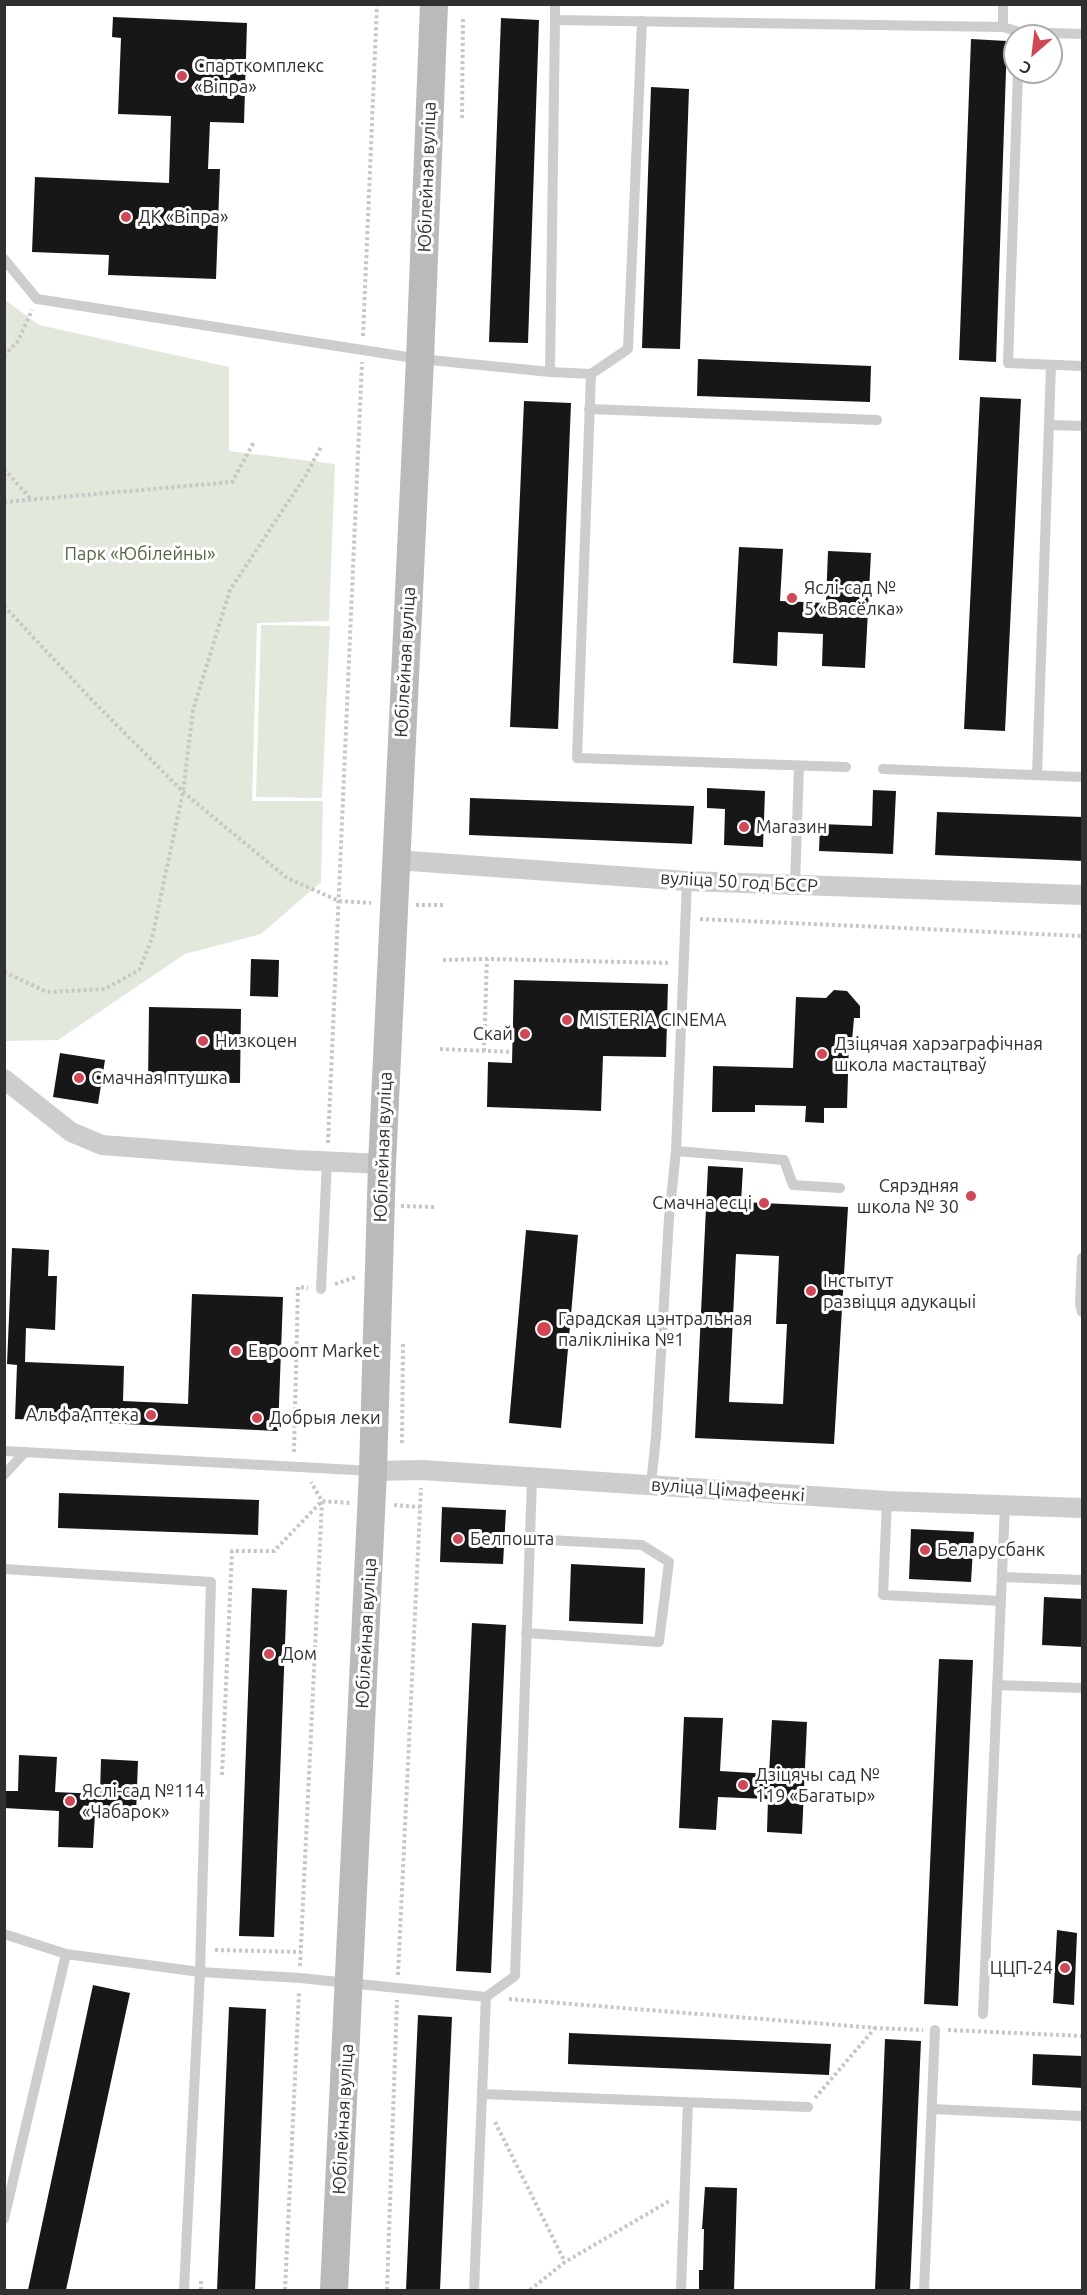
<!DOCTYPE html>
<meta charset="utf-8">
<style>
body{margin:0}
#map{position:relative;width:1087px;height:2295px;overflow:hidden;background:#fff;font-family:Ubuntu,sans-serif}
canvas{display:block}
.frame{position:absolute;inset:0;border:6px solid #303030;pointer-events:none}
.north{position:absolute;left:1003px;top:24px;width:60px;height:60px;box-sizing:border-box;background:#fff;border:2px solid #acacac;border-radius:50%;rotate:208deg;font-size:16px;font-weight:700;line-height:24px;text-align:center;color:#303030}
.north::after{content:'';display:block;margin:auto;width:21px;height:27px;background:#d04855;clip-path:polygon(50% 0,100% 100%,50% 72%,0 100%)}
</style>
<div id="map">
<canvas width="1087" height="2295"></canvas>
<div class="frame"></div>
<div class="north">С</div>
</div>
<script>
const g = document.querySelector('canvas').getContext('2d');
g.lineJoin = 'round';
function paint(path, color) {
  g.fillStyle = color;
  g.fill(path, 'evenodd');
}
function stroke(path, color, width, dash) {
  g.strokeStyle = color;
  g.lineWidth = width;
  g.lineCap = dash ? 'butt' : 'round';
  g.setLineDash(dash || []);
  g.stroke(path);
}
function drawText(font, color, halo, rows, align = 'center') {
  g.font = font + ' Ubuntu,sans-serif';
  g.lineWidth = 6;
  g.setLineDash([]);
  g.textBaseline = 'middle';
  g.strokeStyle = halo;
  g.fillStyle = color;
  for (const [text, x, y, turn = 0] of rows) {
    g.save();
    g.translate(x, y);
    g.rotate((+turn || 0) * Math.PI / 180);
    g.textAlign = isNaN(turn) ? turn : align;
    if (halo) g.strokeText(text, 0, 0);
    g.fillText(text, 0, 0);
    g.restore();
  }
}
paint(new Path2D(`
 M5 300 39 325 229 367V451L335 464 329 621 257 623 252 801H323L321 882 261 934 185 954 58 1040 5 1041Z
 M261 625 330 626 322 798 256 797Z`), '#e3e8dc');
paint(new Path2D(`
 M113 17 247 23 244 123 210 122 208 169H220L216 279 108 275 109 255 32 252 35 177 169 183 171 116 118 114 121 38 112 37Z
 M501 18 539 20 528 343 489 342Z
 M971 39 1007 41 996 362 959 360Z
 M651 87 689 89 680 349 642 348Z
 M698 359 871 366 870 402 697 396Z
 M980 397 1021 399 1005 731 964 729Z
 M524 401 571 403 558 729 510 727Z
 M739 547 783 549 780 601 826 603 828 551 871 553 865 668 822 666 823 634 778 632 777 666 733 663Z
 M707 788 765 791 763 847 724 845 725 809 707 808Z
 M873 790 896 791 893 854 819 851 820 824 872 826Z
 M470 798 694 806 692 844 469 835Z
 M937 812 1083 817V861L935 855Z
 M251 959 279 960 278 997 250 996Z
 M514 980 668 984 666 1057 603 1056 601 1111 487 1107 488 1062 512 1063Z
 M834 990 847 991 860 1006V1018H854L852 1041H849L847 1108H824V1123L805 1122 806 1106 755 1105V1112H712L713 1066 793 1068 796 997 826 998Z
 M149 1007 241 1009 240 1083 148 1082Z
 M60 1053 105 1060 98 1104 53 1097Z
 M708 1166 743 1168 741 1202 848 1207 834 1444 695 1438ZM736 1254 779 1256 776 1324H787L783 1404 729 1402Z
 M526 1230 578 1235 561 1428 509 1423Z
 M12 1248 49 1250 48 1276H57L55 1330 26 1328 25 1362 124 1366 123 1401 188 1404 192 1294 283 1297 278 1431 15 1419 17 1365 7 1364Z
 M59 1493 259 1500 258 1535 58 1528Z
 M442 1507 506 1510 503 1564 440 1562Z
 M911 1529 974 1532 971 1582 909 1579Z
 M571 1564 645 1568 643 1624 569 1621Z
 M252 1588 287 1590 274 1937 239 1936Z
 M1044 1597 1083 1599V1647L1042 1645Z
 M472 1623 506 1625 491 1973 456 1971Z
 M939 1659 973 1660 958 2006 924 2004Z
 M684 1717 723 1718 720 1771 769 1774 772 1720 807 1722 802 1834 767 1832 768 1799 718 1797 716 1830 679 1828Z
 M19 1755 57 1757 55 1792 100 1794 101 1759 138 1761 136 1815 95 1813 93 1848 58 1847 59 1811 4 1808V1791H18Z
 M1057 1930 1077 1933 1074 2005 1053 2003Z
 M93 1985 130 1993 66 2290H28Z
 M229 2007 266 2009 255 2290H217Z
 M418 2015 452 2017 440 2290H406Z
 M569 2033 831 2044 829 2075 568 2064Z
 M885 2039 921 2041 910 2290H875Z
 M1033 2054 1083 2056V2088L1032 2085Z
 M705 2187 737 2188 734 2290H699V2270H703L704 2229H702Z`), '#171717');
stroke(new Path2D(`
 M462 118 463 16
 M363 336 377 4
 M4 356 18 341 32 310
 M4 469 31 499
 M4 502 232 482 254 442
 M4 606 92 700 183 792 287 878 339 901 371 903
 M416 905H445
 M700 919 1082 936
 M443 960 487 959 671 963
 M4 972 47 992 105 989 139 970 152 938 164 881 183 792 193 710 230 590 306 475 321 447
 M440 1049 512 1052
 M484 1051 487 959
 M328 1143 362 362
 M401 1206 434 1207
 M335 1284 356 1277
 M402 1443 403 1343
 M294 1452 298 1287 308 1288
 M394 1505 420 1507
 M222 1775 232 1551H274L322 1501 350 1503
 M215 1950 301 1952
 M300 1966 322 1501 311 1482
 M398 1975 421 1488
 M509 1999 876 2028 923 2030
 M948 2030 1082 2036
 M815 2098 875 2028
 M495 2122 565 2262
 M201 2290V2280
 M285 2290 299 1992
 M387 2290 397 2000
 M530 2290 565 2262 671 2200`), '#c7c7c7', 4, [3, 3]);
stroke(new Path2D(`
 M555 4V20L1003 27 1019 32 1082 34
 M1003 27V4
 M1018 72 1008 363 1082 366
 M4 259 37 299 420 359 550 372 591 374 628 349 642 21
 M550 372 555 20
 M591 374 577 758 846 767
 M589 409 877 420
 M1049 425 1082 426
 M883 769 1082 777
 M1037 775 1051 365
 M795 885 799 766
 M676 1151 784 1160 793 1185 840 1188
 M1082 1258 1080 1304 1082 1312
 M321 1289 327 1162
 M4 1451 373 1471
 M4 1475 25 1452
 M651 1484 656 1437 669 1218 676 1151 687 881
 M887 1501 883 1595 1001 1601
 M4 1569 211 1582 200 1972 184 2290
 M1002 1577 1082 1580
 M526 1633 659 1642 669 1562 642 1545 530 1539
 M997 1685 1082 1688
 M4 1934 66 1954 200 1972 300 1978 486 1997 515 1976 532 1479
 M983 2014 1005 1505
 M482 2094 808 2107
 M932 2109 1082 2116
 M4 2219 66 1954
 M474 2290 486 1997
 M681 2290 688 2102
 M924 2290 935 2030`), '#cdcdcd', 10);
stroke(new Path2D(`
 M396 860 687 881 1082 895
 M4 1079 71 1132 102 1145 296 1160 382 1164
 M373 1471 422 1470 887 1501 1082 1508`), '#cdcdcd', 20);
stroke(new Path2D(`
 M334 2290 373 1471 382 1164 420 359 434 4`), '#bababa', 28);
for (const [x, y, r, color] of [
 [182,76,6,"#d04855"],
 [126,217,6,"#d04855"],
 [792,598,6,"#d04855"],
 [744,827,6,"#d04855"],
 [567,1020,6,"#d04855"],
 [525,1034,6,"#d04855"],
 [203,1041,6,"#d04855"],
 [822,1054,6,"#d04855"],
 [79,1078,6,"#d04855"],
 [971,1196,6,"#d04855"],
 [764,1203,6,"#d04855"],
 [811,1291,6,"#d04855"],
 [544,1329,8,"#d04855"],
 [236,1351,6,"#d04855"],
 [151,1415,6,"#d04855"],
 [257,1418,6,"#d04855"],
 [458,1539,6,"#d04855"],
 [925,1550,6,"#d04855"],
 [269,1654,6,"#d04855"],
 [743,1785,6,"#d04855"],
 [70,1801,6,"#d04855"],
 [1065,1968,6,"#d04855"]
]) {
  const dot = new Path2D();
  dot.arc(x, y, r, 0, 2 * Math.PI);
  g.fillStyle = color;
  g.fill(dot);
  stroke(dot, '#fff', 2);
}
drawText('18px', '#303030', '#fff', [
 ["Спарткомплекс",194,66],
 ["«Віпра»",194,87],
 ["ДК «Віпра»",138,217],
 ["Яслі-сад №",804,588],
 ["5 «Вясёлка»",804,609],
 ["Магазин",756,827],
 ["MISTERIA CINEMA",579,1020],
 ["Скай",513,1034,"right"],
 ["Низкоцен",215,1041],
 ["Дзіцячая харэаграфічная",834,1044],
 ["школа мастацтваў",834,1065],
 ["Смачная птушка",91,1078],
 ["Сярэдняя",959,1186,"right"],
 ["школа № 30",959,1207,"right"],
 ["Смачна есцi",752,1203,"right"],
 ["Інстытут",823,1281],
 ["развіцця адукацыі",823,1302],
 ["Гарадская цэнтральная",558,1319],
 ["паліклініка №1",558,1340],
 ["Евроопт Market",248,1351],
 ["АльфаАптека",139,1415,"right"],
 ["Добрыя леки",269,1418],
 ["Белпошта",470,1539],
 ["Беларусбанк",937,1550],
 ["Дом",281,1654],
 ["Дзіцячы сад №",755,1775],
 ["119 «Багатыр»",755,1796],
 ["Яслі-сад №114",82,1791],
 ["«Чабарок»",82,1812],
 ["ЦЦП-24",1053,1968,"right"]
], 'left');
drawText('18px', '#303030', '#fff', [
 ["Юбілейная вуліца",427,177,-88],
 ["Юбілейная вуліца",405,662,-87],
 ["вуліца 50 год БССР",739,882,3],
 ["Юбілейная вуліца",383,1147,-88],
 ["вуліца Цімафеенкі",728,1490,4],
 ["Юбілейная вуліца",366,1633,-87],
 ["Юбілейная вуліца",343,2119,-87]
]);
drawText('18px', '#546642', '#fff', [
 ["Парк «Юбілейны»",140,554]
]);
</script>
